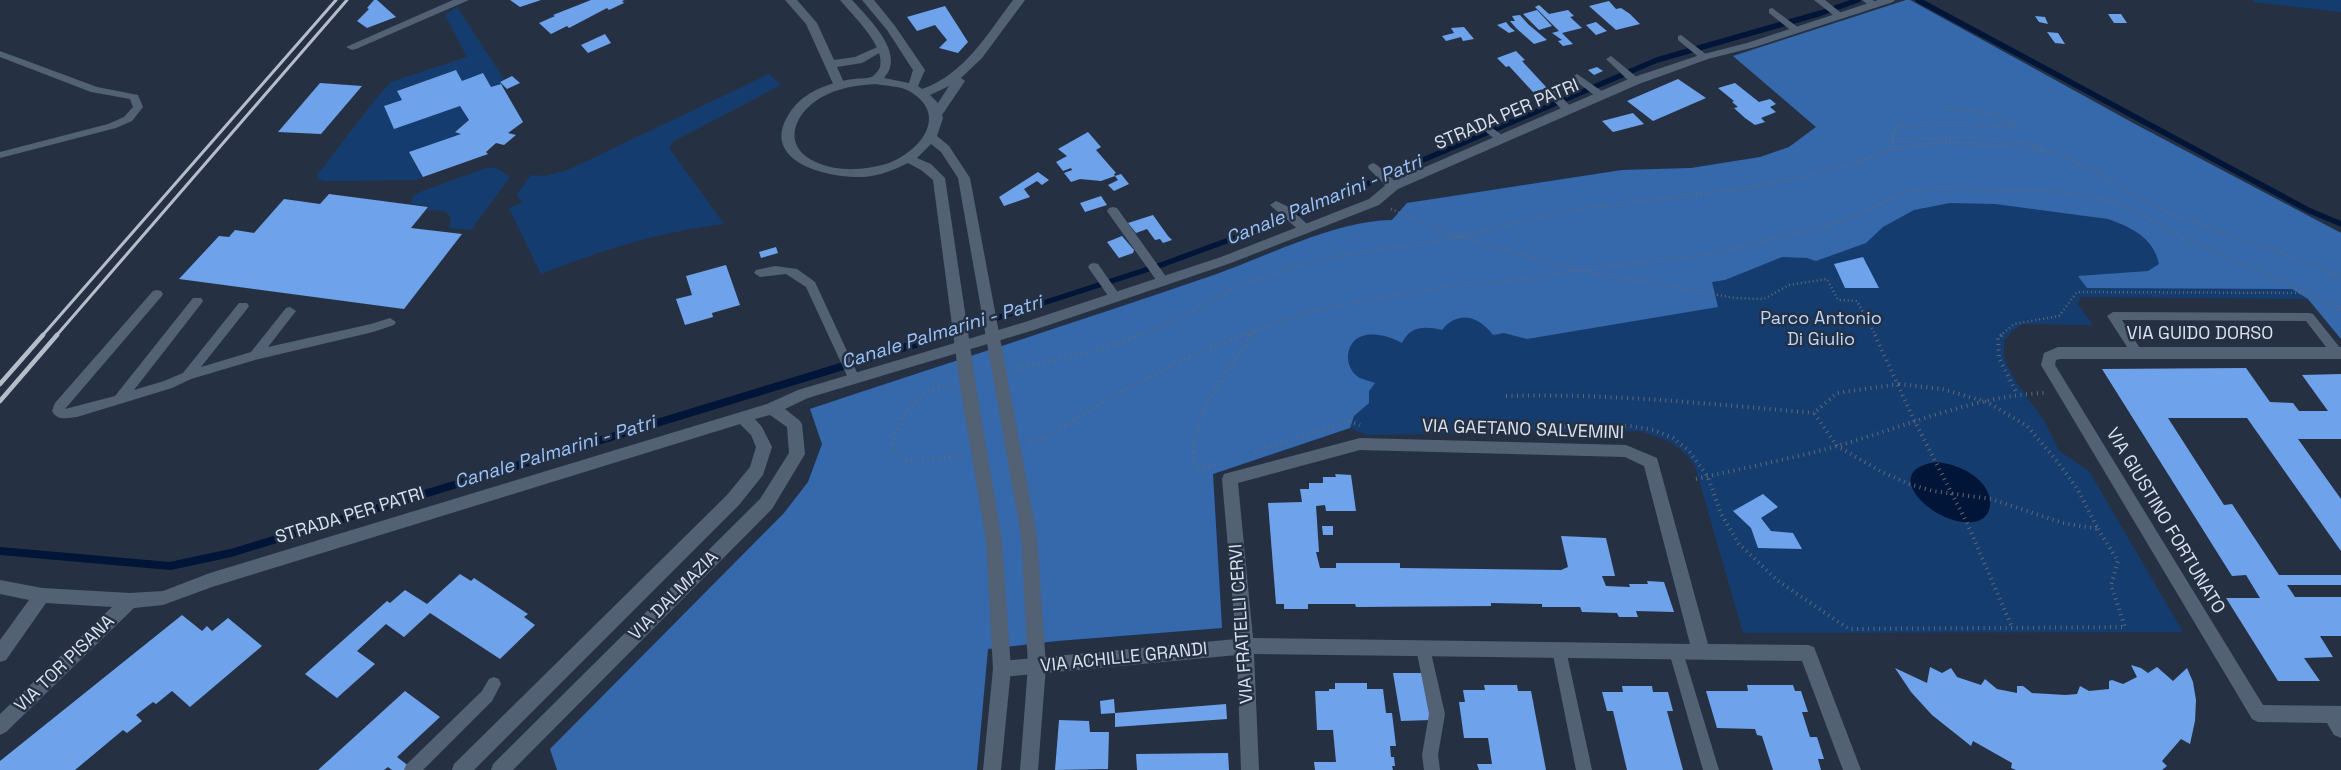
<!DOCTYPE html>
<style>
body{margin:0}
canvas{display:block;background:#253143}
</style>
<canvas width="2341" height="770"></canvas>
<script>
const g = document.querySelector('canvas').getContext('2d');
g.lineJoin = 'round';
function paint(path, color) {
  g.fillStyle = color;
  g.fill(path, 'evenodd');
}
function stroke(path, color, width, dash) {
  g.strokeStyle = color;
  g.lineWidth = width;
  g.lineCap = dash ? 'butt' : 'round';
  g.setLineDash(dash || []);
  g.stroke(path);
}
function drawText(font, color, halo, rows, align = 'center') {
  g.font = font + ' "Space Grotesk",sans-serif';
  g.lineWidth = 5;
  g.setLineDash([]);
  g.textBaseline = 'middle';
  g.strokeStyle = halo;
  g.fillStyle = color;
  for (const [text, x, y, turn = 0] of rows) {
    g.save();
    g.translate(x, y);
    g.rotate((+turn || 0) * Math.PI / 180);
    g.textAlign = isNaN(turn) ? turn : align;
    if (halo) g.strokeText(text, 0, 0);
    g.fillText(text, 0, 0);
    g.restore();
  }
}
paint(new Path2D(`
 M1910 0 2135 124 2341 233V339L2308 299 2081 297 2077 303 2093 325 2022 324 2012 331 2004 341V359L2016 382 2045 422 2059 451 2089 471 2183 632 1743 633 1695 466C1680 443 1664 438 1638 431L1367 435 1350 428 1213 474 1222 628 1057 641 988 649 784 513 808 482 822 444 810 409C942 365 1074 323 1205 278 1263 259 1332 221 1392 220L1407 203 1622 170 1691 168 1760 157 1789 147 1816 127 1733 56Z
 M2253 0H2341V12L2254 2Z
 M457 7 504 79 500 81 501 84 491 87 483 73 462 81 456 70 397 90 402 100 384 106 394 128 460 106 469 120 455 131 461 134 409 152 423 177 417 180 325 181 318 179V174L375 100 391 82 467 57 445 15Z
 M769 74 781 85 674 141 669 148 724 224C659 232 601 250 541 274L509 208 522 203 517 194 531 175 545 176 568 170Z
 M486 168H497L510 177 471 230 449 228 451 217 444 211 427 210 429 206 411 203 413 197 420 192Z`), '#153c6f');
paint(new Path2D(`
 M1906 0H1910L2135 124 2341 233V339L2308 299 2292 289 2087 288 2078 276 2148 271 2159 264C2154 238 2131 227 2108 219L1995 204 1950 203 1914 210 1883 227 1866 243 1816 261 1807 258 1782 257 1725 280 1712 282 1718 307 1527 339 1504 333 1493 335C1479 316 1458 310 1442 330 1425 326 1410 326 1402 343 1390 336 1367 329 1354 341 1344 352 1347 371 1360 378 1364 380 1370 381 1375 383L1369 391V403L1354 416 1350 428 1213 474 1222 628 1057 641 988 649 977 770H557L550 749 784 513 808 482 822 444 810 409C942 365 1074 323 1205 278 1263 259 1332 221 1392 220L1407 203 1622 170 1691 168 1760 157 1789 147 1816 127 1733 56Z`), '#3668ac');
paint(new Path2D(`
 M1937 462C1953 464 1967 469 1979 480 1998 498 1993 526 1963 522 1926 518 1881 469 1937 462Z`), '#001537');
stroke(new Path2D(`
 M1918 0 2308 210 2341 224
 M941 336 1161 265 1278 222 1657 60 1821 13 1858 0`), '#001537', 5.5);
stroke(new Path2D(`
 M0 551 170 566 231 553 945 335`), '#001537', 8);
paint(new Path2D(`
 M374 0H377L396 17 367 28 357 21 369 9 367 8Z
 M510 0H541L520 7Z
 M591 0H625L622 1 624 3 609 10 607 8 569 28 567 26 551 34 539 23 555 16 553 15Z
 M1609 1 1616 9 1621 8 1630 14 1640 24 1616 30 1589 6Z
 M1539 5 1549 14 1568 10 1574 16 1570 17 1582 28 1562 33 1573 44 1563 46 1558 41 1562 40 1552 33 1559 31 1535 7Z
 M945 6 968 42 958 53 939 48 947 40 935 25 917 31 907 17Z
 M1537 10 1552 26 1539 30 1523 14Z
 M2108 14H2121L2127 23H2114Z
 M1520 15 1528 24 1547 40 1534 44 1516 28 1510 21H1515L1512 16Z
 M2035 16 2045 17 2048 24 2039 22Z
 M1506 22 1510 27 1515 31 1509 33 1497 25Z
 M1596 22 1607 31 1596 35 1586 25Z
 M1464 27 1474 39 1463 41 1461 37 1446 41 1442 36 1454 33 1451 28Z
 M2047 32 2058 33 2065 44 2055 43Z
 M605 34 611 43 588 53 581 45Z
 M1516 51 1525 60 1522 61 1547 88 1533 92 1509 66 1506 67 1497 58Z
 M1597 67 1603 71 1594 75 1588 70Z
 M456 70 462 81 483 73 491 87 501 84 523 122 508 133 516 135 504 145 496 143 486 152 488 154 423 177 409 152 461 134 455 132 469 120 460 106 394 129 384 106 402 100 397 91Z
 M512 76 520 83 507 89 500 82Z
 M1678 79 1706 98 1653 121 1627 101Z
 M320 83 362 86 321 134 278 132Z
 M1735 83 1759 102 1770 99 1776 104 1770 107 1776 112 1761 118 1765 122 1755 125 1745 118 1734 108 1738 107 1732 102 1734 101 1718 88Z
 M1633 113 1644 124 1613 132 1602 121Z
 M1088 132 1101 147 1096 150 1116 173 1114 174 1115 176 1101 181 1080 179 1071 182 1064 173 1072 170 1071 168 1063 171 1056 162 1067 156 1058 149Z
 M1038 172 1049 180 1042 185 1037 181 1024 189 1030 197 1004 206 999 197Z
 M1121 174 1129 184 1114 191 1108 185 1118 180 1115 176Z
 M329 194 428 207 411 228 462 234 404 309 179 279 219 236 229 237 235 230 254 233 284 199 320 204Z
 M1101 196 1107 205 1085 212 1080 203Z
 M1153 215 1168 236 1172 240 1163 243 1160 239 1155 240 1147 229 1136 233 1128 223Z
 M1122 236 1134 250 1133 253 1119 258 1107 242Z
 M776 247 778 253 761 258 759 252Z
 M1863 257 1879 288H1845L1834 264Z
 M726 265 740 305 712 313 713 317 685 325 676 299 692 295 686 276Z
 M2246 368 2270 402 2293 403 2299 411H2328L2302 375 2341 374V439H2298L2341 499V551L2247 418H2168L2224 505 2232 504 2279 575H2341V585H2287L2295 597H2341V636H2320L2333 657 2304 658 2320 681H2278L2226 598H2260L2246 575 2232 576 2102 369Z
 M1335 474 1351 475 1356 511H1326L1325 505 1316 506 1319 552H1316L1320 568H1336V563H1400V568L1561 570 1568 567 1561 536 1606 538 1615 576H1602L1606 586 1630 587 1629 584H1648L1647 581 1664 582 1674 612 1636 611 1638 617H1619L1617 613 1582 612 1580 607H1542V604L1491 603V606L1356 607 1355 604H1308V609H1284V604H1276L1268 503 1302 502 1300 489H1309V483H1323V477H1336Z
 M1763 494 1778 507 1761 518 1771 531 1793 533 1802 549 1758 548 1751 528 1733 511Z
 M1322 526H1333V535H1323Z
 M460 574 471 581 474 578 528 614 524 617 535 625 500 659 430 613 404 637 386 624 357 651 375 664 337 698 305 674 387 601 390 603 405 590 427 604Z
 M182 615 202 631 207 626 212 631 228 618 262 646 190 707 172 691 156 704 153 702 136 715 142 721 127 733 123 730 75 770H0V761Z
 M2131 665 2141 668 2148 673 2157 667 2173 681 2187 668 2193 682 2196 700 2195 721 2190 744 2181 739 2162 761 2167 766 2162 770H2016L2011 768 2012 763 1973 741 1971 746 1932 715 1911 692 1895 668 1927 683 1930 667 1942 673 1951 668 1957 677 1981 685 1985 679 1997 689 2017 693V686H2023L2032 693 2066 695 2077 694 2080 686 2089 691 2109 689V681L2112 680 2123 684 2137 677Z
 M1393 673H1423L1431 720 1401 721Z
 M1335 683H1367V689H1383L1386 713H1392L1396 746H1390L1391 757H1394L1395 766H1392L1393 770H1315L1314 762H1336L1333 730H1317L1315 691H1329V689H1335Z
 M1484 685H1517L1518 691H1531L1546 770H1479L1477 764H1492L1488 738H1464L1459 702H1465L1463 690H1485Z
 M1747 685H1793L1795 691H1801L1808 712H1802L1810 737H1817L1824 759H1818L1821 770H1773L1762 736 1757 735 1755 729 1717 728 1706 691H1748Z
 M1622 686H1652L1653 692H1668L1673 711H1667L1683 770H1627L1613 711H1607L1602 692H1623Z
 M405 691 440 717 397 757 414 770H392L388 767 384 770H318Z
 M1114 699 1115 713 1101 714 1100 701Z
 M1226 704 1227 719 1115 727V713Z
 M1059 720 1089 721 1090 732H1109L1108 769 1055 770Z
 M1228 753 1229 770H1137L1136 754Z`), '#6ea2eb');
stroke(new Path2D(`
 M1893 140 1892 134 1896 128C1933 121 1970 124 2007 127L2018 125 1992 114 1944 107
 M1892 148 1893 140 1968 137 2026 143 2047 150
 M1391 209 1456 236 1575 269
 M1583 271 1735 298 1764 299 1789 285 1827 279 1838 300 1857 301 1876 336
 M1138 336 1181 317 1237 287 1287 269 1341 255 1439 241 1572 210 1747 188 1800 178 1848 165 1892 149 1937 143 2011 146 2049 152 2070 159 2171 214 2293 257 2341 277
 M1240 336 1311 311 1447 286 1506 282 1578 270 1713 254 1842 221 1906 192 1937 188 2057 192 2111 201 2135 211 2177 235 2341 308
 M1251 336 1254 330
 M2000 336 2014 324 2059 316 2077 292 2305 293`), '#5f6979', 2.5, [1, 3]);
stroke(new Path2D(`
 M1875 335 1914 420 1967 523 2012 627
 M2002 335 1998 338 1999 358 2017 394
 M1017 369 1095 351 1141 335
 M950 384C913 394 904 410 892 445L899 455 907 461 961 456
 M1899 384 1942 389 1987 402 2027 426 2057 461 2078 490 2098 529 2063 523 1991 499 1933 491 1909 484 1880 471 1837 446 1814 413 1837 393Z
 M1506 396C1609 393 1712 404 1814 413
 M1471 427 1630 426 1654 430 1673 438 1689 451 1708 477 1721 514 1739 544 1778 581 1849 629 2125 627 2111 585 2118 561 2098 529
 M1030 442 1043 439 1112 397 1181 360 1243 335
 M1255 452 1348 421 1360 425
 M1220 463 1203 469 1194 462C1191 408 1226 378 1251 335
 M1696 479C1743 468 1791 459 1837 446 1905 427 1973 396 2044 393`), '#5f6979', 4, [1, 4.5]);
paint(new Path2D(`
 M1814 0H1825L1845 16 1840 19 1837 18Z
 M1862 0H1873L1879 5 1877 7H1871Z
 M1772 8 1799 28V32H1793L1769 13V9Z
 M1681 35 1707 55V59H1701L1678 40V36Z
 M0 51 97 87 138 95 143 107 132 121 116 128 0 158V152L108 124 124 117 133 107 130 99 91 92 0 57Z
 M1611 56 1639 79V83H1631L1608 61 1606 59Z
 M1577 74 1606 94V98H1598L1573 79 1572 77Z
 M1553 91 1557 92 1573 109V113H1565L1549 96 1548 94Z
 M1483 121 1506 138V142H1498L1479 126 1478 124Z
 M1373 163 1377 165 1397 183 1398 186 1397 189H1389L1369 169 1368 167 1369 165Z
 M1276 201 1289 207 1309 226 1311 229 1309 232H1301L1270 205Z
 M1113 207 1117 208 1167 278 1169 281 1167 284H1159L1109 214 1107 211 1109 208Z
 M1094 263 1098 264 1119 294 1121 297 1119 300H1111L1090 270 1088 267 1090 264Z
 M775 266 797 269 815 282 860 379 858 382H850L806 287 786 274 760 277 754 273 756 270Z
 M157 290 161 291 163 294 161 297 65 409 115 396 193 298H201L203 301 201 304 134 390 164 381 183 373 239 303H247L249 306 247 309 201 367 251 352 286 308 290 307 296 311 268 347 371 324 390 318 396 322 394 325 373 332 255 360 191 379 172 388 77 417C67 418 57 421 52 411L55 403 153 291Z
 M2113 312 2309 313 2313 314 2341 349V356H2333L2306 321 2122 320 2143 353 2137 358 2133 356 2107 316Z
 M1423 641 1428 643 1430 648 1445 714 1438 755 1440 770H1424L1422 755 1429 714 1416 648 1418 643Z
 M1559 643 1564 645 1566 650 1592 770H1576L1552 650 1554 645Z
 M1676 645 1681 647 1683 652 1719 770H1703L1669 652 1671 647Z
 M494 677 499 679 501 684 492 701 423 770H404L406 765 482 691 489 679Z`), '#536175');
paint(new Path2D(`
 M453 0H469L356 49 352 50 346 47Z
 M785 0H797L817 23 834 60 855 57 882 45 888 48 862 63 837 67 845 85 843 88H835L806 24Z
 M1878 0H1895L1893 2 1755 47 1708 59 1639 84 1398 189 1379 205 1231 263 1034 330 808 398 785 409 799 420 802 424 805 454 772 509 513 770H491L493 764 760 499 789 453 787 427 770 415 755 419 762 427 772 447 763 475 739 505 474 770H452L454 764 727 495 750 467 756 447 751 435 740 424 212 587 163 605 134 608 6 732 0 735V714L112 607 46 603 6 660 0 662V640L29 600 0 594V580L42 588 130 593 163 591 210 573 767 404 798 390 1025 322 1221 257 1369 199 1388 183 1631 78 1700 55 1747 43Z
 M2058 347H2341V359H2060L2056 360 2055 365 2263 705 2341 706V738L2334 735 2327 723 2258 722 2252 719 2041 365 2044 353Z
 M1360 438 1626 445 1657 458 1708 644 1808 645 1814 647 1861 770H1843L1802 661 1254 654 1259 770H1241L1237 655 1002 677 996 675 993 669 996 663 1002 661 1236 639 1222 479 1224 474ZM1360 450 1625 457 1644 466 1690 644 1253 638 1238 483Z`), '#536175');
paint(new Path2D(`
 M840 0H852C868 18 907 54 884 78L909 83 913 70 887 30 862 0H874L895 26 925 70 918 86 922 89C965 74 987 34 1013 0H1025L982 58 961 78 965 81 942 115 943 118 937 136 949 146 970 178 1037 536 1046 666 1038 770H1020L1028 666 1021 536 958 178 941 152 931 144 917 158 931 164 945 178 976 386 1002 541 1011 669 1001 770H983L993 669 986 541 960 386 933 180 921 170 908 163C894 170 876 177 861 177 822 178 753 158 794 107 808 90 832 82 854 79 860 78 869 79 873 76 875 75 879 70 880 67 886 46 852 15 840 0ZM876 84C886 86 900 86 909 91 951 115 919 153 886 164 865 170 839 172 818 163 777 146 796 108 828 94 843 87 860 85 876 84ZM949 86 938 103 930 95Z`), '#536175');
stroke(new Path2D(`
 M42 336 336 0
 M56 336 347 0`), '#b5bdcb', 3);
stroke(new Path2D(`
 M0 384 43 335
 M0 401 57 335`), '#b5bdcb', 4.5);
drawText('18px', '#d9e1ed', '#253143', [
 ["STRADA PER PATRI",1507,115,-23],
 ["VIA GUIDO DORSO",2200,334],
 ["VIA GAETANO SALVEMINI",1523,430,2],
 ["STRADA PER PATRI",350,516,-17],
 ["VIA GIUSTINO FORTUNATO",2165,521,59],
 ["VIA DALMAZIA",674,596,-45],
 ["VIA FRATELLI CERVI",1242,624,-94],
 ["VIA ACHILLE GRANDI",1124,658,-6],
 ["VIA TOR PISANA",65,664,-44]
]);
drawText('18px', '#bbd6fc', '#253143', [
 ["Parco Antonio",1821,319],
 ["Di Giulio",1821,340]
]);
drawText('italic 19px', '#9bc3fb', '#253143', [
 ["Canale Palmarini - Patri",1324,201,-22],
 ["Canale Palmarini - Patri",942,333,-17],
 ["Canale Palmarini - Patri",555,453,-17]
]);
</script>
